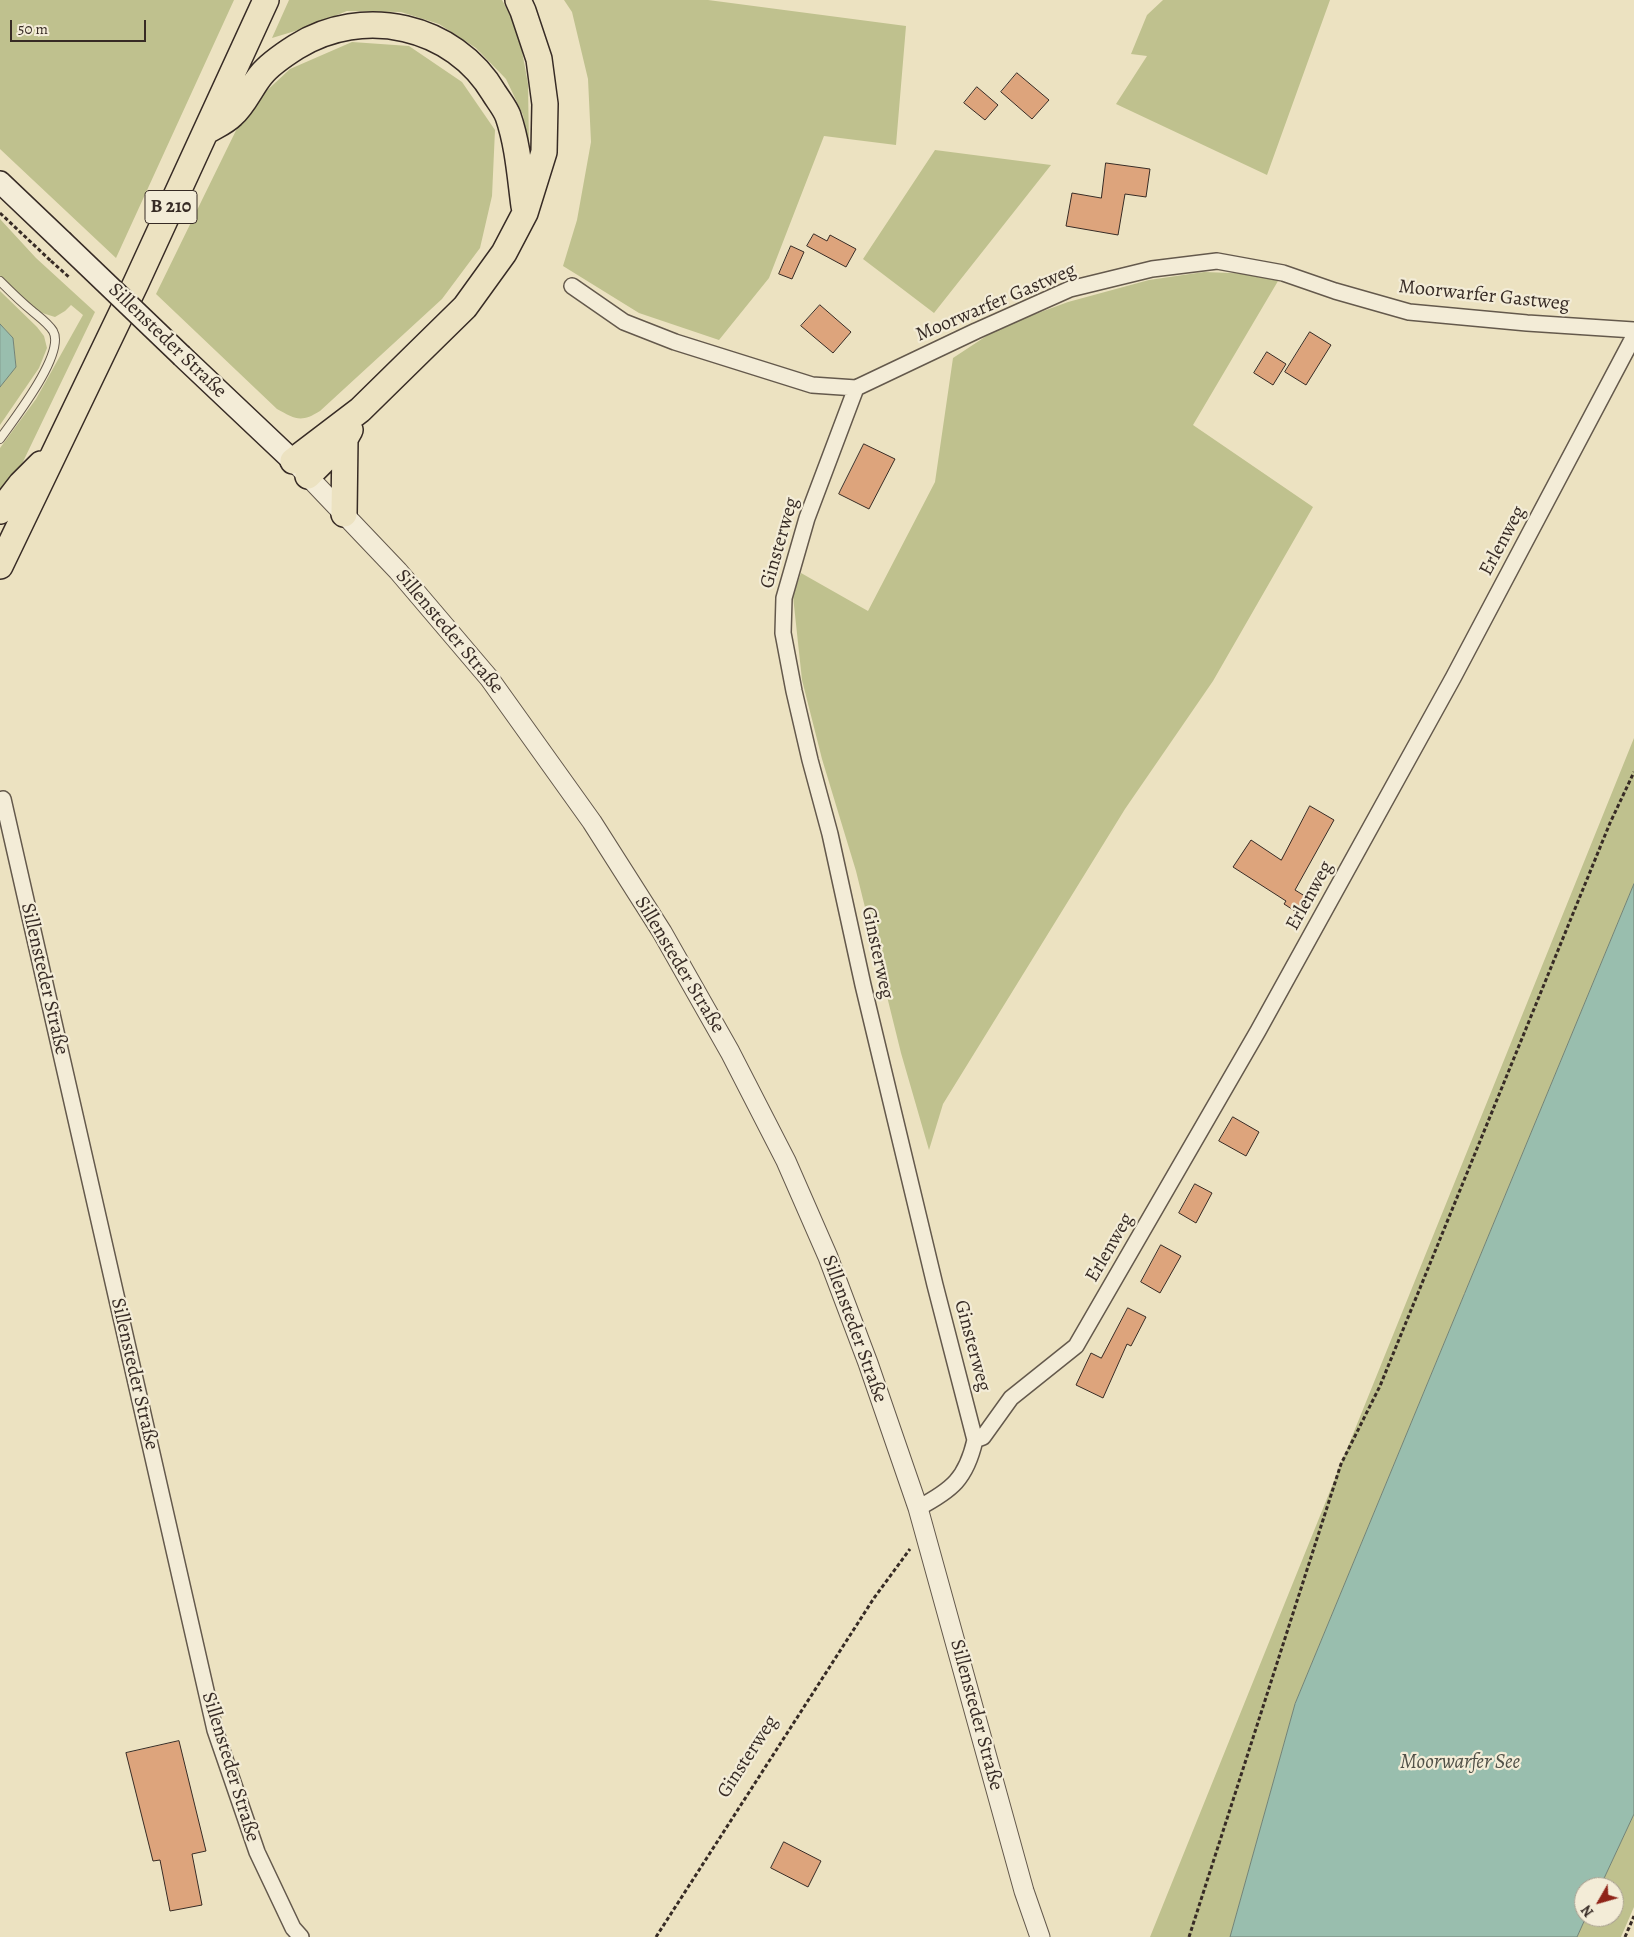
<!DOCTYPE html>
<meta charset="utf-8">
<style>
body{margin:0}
#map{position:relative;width:1634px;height:1937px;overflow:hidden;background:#ece2c1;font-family:Alegreya,serif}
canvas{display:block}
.north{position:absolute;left:1574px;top:1877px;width:50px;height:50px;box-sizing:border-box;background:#f3ecd7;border:1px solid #a89f90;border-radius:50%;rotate:232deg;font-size:14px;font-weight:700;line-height:20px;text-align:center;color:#372b25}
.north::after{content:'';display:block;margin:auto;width:18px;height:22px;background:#8f2418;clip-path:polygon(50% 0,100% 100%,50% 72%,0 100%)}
.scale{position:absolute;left:10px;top:20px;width:136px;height:22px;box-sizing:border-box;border:2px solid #372b25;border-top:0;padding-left:6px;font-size:15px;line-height:18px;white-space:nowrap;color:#372b25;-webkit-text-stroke:4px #f3ecd7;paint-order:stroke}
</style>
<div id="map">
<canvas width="1634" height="1937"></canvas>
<div class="north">N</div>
<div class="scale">50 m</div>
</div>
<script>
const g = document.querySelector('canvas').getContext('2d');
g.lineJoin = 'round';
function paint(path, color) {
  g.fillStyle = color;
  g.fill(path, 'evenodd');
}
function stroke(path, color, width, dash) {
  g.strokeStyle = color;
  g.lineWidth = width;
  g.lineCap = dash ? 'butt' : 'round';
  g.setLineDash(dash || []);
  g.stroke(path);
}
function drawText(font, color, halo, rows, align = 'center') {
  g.font = font + ' Alegreya,serif';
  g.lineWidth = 4.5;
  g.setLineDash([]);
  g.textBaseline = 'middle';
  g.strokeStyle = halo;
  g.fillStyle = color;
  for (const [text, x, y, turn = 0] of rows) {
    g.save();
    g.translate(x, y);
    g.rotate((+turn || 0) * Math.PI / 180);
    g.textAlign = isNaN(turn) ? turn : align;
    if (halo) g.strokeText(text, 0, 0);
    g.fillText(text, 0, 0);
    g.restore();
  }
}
paint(new Path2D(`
 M0 0H234L116 258 0 149Z
 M289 0H502L518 29 528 84 529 147 523 115 506 79 476 48 439 24 401 12 347 11 305 28 272 38Z
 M564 0H708L906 26 896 145 824 136 769 278 719 340 639 313 563 266 577 220 591 142 588 79 572 12Z
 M1163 0H1330L1267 175 1116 104 1147 56 1131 54 1147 15Z
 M352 42 409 46 462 82 495 130 492 196 480 248 442 299 320 411C301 423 295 419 277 409L156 294 246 110 290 69Z
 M935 150 1051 165 934 313 863 259Z
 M0 219 36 258 95 312 20 468 0 495V448L36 399 83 315 71 305 65 311 55 317 39 312 5 281 0 276Z
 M1204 272 1257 274 1278 281 1193 425 1313 507 1213 681 1125 809 943 1104 929 1150 901 1053 856 871 822 759 802 680 793 596 801 573 868 611 935 482 953 358 1000 327 1068 302 1149 280Z
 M0 291 37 327 44 336 47 348 39 368 0 425V387L16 366 13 338 0 324Z
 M1634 738V884L1295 1704 1230 1937H1150Z
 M1634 1814V1907L1621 1937H1577L1586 1917H1614V1887H1600Z`), '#bfc18e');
const water = new Path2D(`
 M0 324 13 338 16 367 0 387Z
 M1634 884V1814L1600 1887H1584V1917H1586L1577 1937H1230L1295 1704Z`);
paint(water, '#99beae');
stroke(water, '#728377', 1);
const building = new Path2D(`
 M1017 73 1049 100 1032 119 1001 92Z
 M977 87 998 105 985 120 964 103Z
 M1106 163 1150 169 1146 197 1125 194 1118 235 1066 226 1072 193 1101 198Z
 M814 234 827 241 830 235 856 249 846 267 807 246Z
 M791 246 804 252 792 279 779 274Z
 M820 305 851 332 833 353 801 326Z
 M1310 332 1331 345 1306 385 1285 372Z
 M1267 352 1286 364 1273 385 1254 373Z
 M864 444 895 459 869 509 839 494Z
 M1310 806 1334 820 1295 890 1308 898 1298 913 1284 904 1286 901 1233 867 1251 840 1281 860Z
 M1233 1117 1259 1132 1246 1156 1219 1141Z
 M1195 1184 1212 1193 1196 1223 1179 1213Z
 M1161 1245 1181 1256 1160 1293 1141 1282Z
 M1128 1308 1146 1317 1131 1346 1127 1344 1103 1398 1076 1385 1091 1353 1101 1358Z
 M179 1741 206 1851 192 1854 202 1905 170 1911 160 1860 153 1861 126 1753Z
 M784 1842 821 1861 808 1887 771 1868Z`);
paint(building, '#dda47c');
stroke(building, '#372b25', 1);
const service = new Path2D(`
 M0 281C10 291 20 301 31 310 38 316 48 323 53 331 66 353 14 419 0 439`);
const minor = new Path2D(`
 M572 286 624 322 675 342 812 385 856 388 976 331 1070 289 1152 269 1217 261 1283 273 1335 291 1409 312 1527 323 1634 330
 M856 388 807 518 784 598 783 633 794 691 810 760 830 834 863 985 935 1285 975 1440C966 1479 952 1490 918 1508
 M3 799 215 1730 257 1852 293 1928 301 1937
 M975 1440 983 1437 1011 1398 1076 1346 1258 1031 1453 678 1634 336`);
const tertiary = new Path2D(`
 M299 467 398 571 489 678 592 822 662 932 730 1052 786 1161 828 1257 868 1363 918 1508 1024 1891 1040 1937`);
const secondary = new Path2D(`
 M0 182 62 241
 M182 356 293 461`);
const trunk = new Path2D(`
 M207 131C215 126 225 122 232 115 244 105 251 87 261 75 269 65 285 54 296 47 363 5 454 25 494 93 499 101 505 108 508 116 518 145 520 176 524 206
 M293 461 360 410 465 307 504 253 525 213 544 152 545 104 539 59 523 11 518 0
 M308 476 345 439 350 430
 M0 511 21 484 41 464
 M344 514 345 439
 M0 566 136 283 266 0`);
stroke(service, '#64594c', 10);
stroke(minor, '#64594c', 18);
stroke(tertiary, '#64594c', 21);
stroke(secondary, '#372b25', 24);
stroke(trunk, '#372b25', 28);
stroke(new Path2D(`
 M0 213 51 261
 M656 1937 874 1598 910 1549
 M1189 1937 1341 1464 1380 1386 1610 823 1634 772
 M1625 1937 1634 1916`), '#372b25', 3, [4, 2.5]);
stroke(service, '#f3ecd7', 8);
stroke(minor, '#f3ecd7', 15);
stroke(tertiary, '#f3ecd7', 19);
stroke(secondary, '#f3ecd7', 21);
stroke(trunk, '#ece2c1', 25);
const secondaryBridge = new Path2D(`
 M62 241 182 356`);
stroke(secondaryBridge, '#372b25', 24, []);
stroke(new Path2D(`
 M51 261 70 278`), '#372b25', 3, [4, 2.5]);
stroke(secondaryBridge, '#f3ecd7', 21);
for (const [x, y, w] of [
 [171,207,52]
]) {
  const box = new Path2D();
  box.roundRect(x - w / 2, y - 16.5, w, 33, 4);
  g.fillStyle = '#f3ecd7';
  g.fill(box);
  stroke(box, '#372b25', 1);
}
drawText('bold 19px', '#372b25', null, [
 ["B 210",171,207]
]);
drawText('20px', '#372b25', '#f3ecd7', [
 ["Moorwarfer Gastweg",1484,296,6],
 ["Moorwarfer Gastweg",996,303,-23],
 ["Sillensteder Straße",167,341,44],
 ["Erlenweg",1503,541,-62],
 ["Ginsterweg",780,543,-74],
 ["Sillensteder Straße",449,632,50],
 ["Erlenweg",1310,896,-61],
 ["Ginsterweg",877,953,78],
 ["Sillensteder Straße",679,965,59],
 ["Sillensteder Straße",44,979,77],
 ["Erlenweg",1110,1248,-60],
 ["Sillensteder Straße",854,1329,70],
 ["Ginsterweg",972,1346,75],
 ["Sillensteder Straße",134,1374,77],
 ["Sillensteder Straße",976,1715,75],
 ["Ginsterweg",748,1757,-57],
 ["Sillensteder Straße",230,1767,73]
]);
drawText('italic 21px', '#505047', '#f3ecd7', [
 ["Moorwarfer See",1460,1763]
]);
</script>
